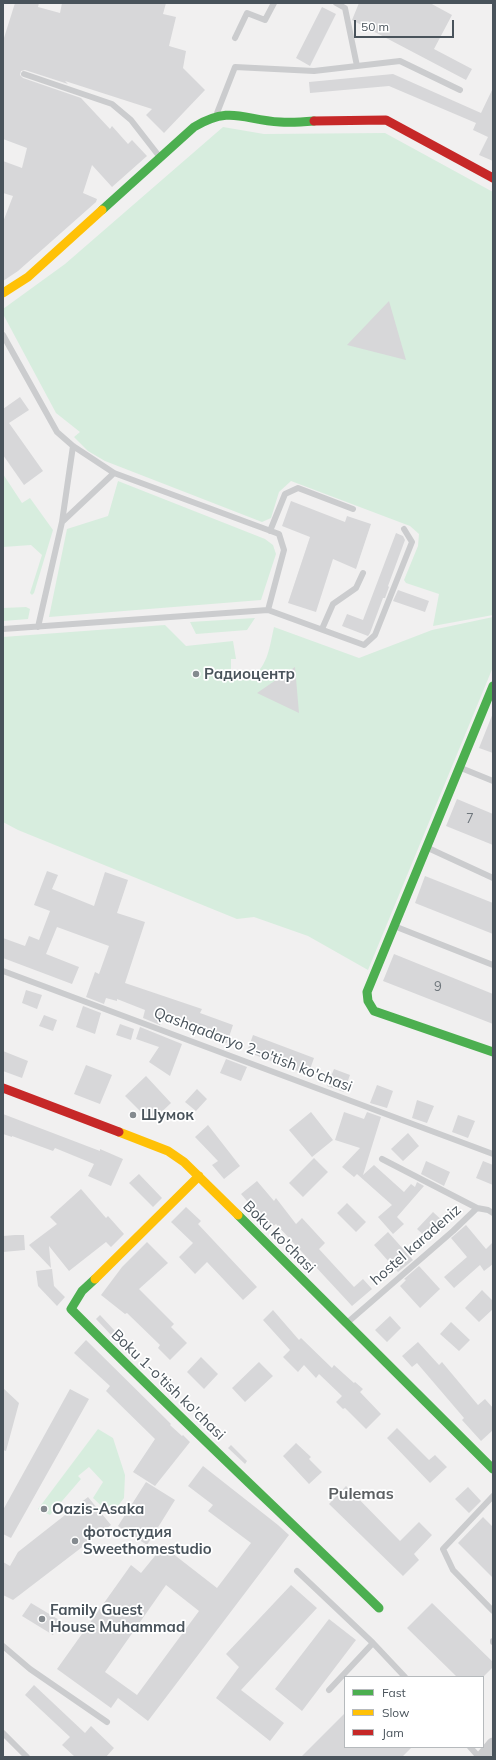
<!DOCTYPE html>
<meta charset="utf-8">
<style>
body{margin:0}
#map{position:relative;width:496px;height:1760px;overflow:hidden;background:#f1f0f0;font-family:Mulish,sans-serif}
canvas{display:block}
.frame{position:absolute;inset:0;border:4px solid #49535b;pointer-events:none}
.legend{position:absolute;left:344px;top:1676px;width:140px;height:72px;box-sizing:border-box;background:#fff;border:1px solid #b6babd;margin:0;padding:5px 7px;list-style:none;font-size:12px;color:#49535b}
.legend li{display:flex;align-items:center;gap:8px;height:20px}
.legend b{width:20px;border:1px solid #b6babd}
.scale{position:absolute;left:354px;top:20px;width:100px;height:18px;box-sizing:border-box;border:2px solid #49535b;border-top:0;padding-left:5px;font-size:12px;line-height:14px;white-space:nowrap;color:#49535b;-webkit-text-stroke:3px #fff;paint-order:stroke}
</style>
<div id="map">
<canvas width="496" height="1760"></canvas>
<div class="frame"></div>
<ul class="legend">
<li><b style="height:5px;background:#4caf50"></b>Fast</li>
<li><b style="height:5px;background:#ffc107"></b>Slow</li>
<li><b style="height:5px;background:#c62828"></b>Jam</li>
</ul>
<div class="scale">50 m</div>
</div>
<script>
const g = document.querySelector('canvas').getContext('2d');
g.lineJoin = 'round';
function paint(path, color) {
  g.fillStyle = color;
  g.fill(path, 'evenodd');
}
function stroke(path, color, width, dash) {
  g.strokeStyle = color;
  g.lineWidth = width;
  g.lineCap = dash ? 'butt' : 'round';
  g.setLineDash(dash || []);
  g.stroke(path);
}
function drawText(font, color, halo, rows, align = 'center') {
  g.font = font + ' Mulish,sans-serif';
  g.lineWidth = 3.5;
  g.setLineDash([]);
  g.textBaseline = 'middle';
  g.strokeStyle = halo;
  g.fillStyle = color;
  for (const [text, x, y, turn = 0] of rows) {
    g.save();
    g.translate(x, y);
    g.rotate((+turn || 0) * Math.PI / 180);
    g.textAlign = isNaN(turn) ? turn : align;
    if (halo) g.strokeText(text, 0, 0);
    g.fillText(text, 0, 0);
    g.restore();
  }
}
paint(new Path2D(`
 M223 127 264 134 385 133 493 192V615L433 626 439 594 406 583 404 580 418 546 419 534 410 526 291 481 279 492 271 518 262 522 105 461 88 451 74 437 80 432 56 413 3 314V309L65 264Z
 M3 474 22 503 30 498 53 530 34 593 32 595 30 593 42 555 31 545 3 547Z
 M118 481 265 539 273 545 276 554 261 600 49 617 67 529 108 516Z
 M26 607 30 609 28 619 3 621V608Z
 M493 617V667L368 970 308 936 254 917 237 919 18 830 3 822V637L165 625 186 646 233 641 236 659H231V672H249L252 677C268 666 270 645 274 627L359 658 432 630Z
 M255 618 247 630 196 634 190 622Z
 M98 1429 113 1438 125 1475 124 1498 111 1515 93 1498 103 1482 89 1467 78 1476 81 1479 50 1515 38 1509Z`), '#d7edde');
paint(new Path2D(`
 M15 3H39L38 7 60 13 62 3H166L163 14 176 17 169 46 186 51 183 68 205 90 164 133 146 115 152 109 65 81 68 84 25 70 21 71 20 75 23 78 81 98 110 129 112 126 128 144 132 140 147 156 112 187 92 165 83 193 97 199 96 202 18 271 3 281V222L13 196 3 193V161L22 168 27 148 3 139V41Z
 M359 3H430L452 15 434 49 472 69 466 80 352 20Z
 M322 7 336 14 310 66 296 58Z
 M393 74 481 113 493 88V161L479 155 488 137 473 130 476 123 389 86 310 93 309 82Z
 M389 301 406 360 347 345Z
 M20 397 29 410 9 423 43 471 24 485 3 455V409Z
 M291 501 345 522 347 516 371 524 356 569 333 559 316 612 288 603 310 537 282 526Z
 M396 533 403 536 405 540 388 586 389 587 385 598H383L370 633 368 636 342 626 347 614 363 620Z
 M398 590 429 601 425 612 393 601Z
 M295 667 299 713 257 693Z
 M493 713V753L479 748Z
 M457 799 493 814V845L446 826Z
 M47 871 58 875 52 889 94 906 105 872 128 880 117 913 145 922 125 983 202 1009 200 1013 233 1025 227 1043 211 1037 212 1033 171 1017 163 1015 160 1025 143 1018 145 1010 117 999V1001L106 998 104 1004 86 997 95 972 99 974 109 946 57 927 46 954 79 967 72 984 3 958V938L25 946 29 936 39 940 50 911 34 905Z
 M425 876 493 903V934L415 903Z
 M394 954 493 994V1024L383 981Z
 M26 990 42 995 37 1009 22 1003Z
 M83 1006 101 1013 95 1034 76 1027Z
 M44 1015 57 1020 53 1031 39 1026Z
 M120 1024 134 1029 131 1040 116 1035Z
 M140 1027 182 1044 170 1076 149 1062 159 1047 136 1039Z
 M253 1035 314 1058 308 1075 247 1052Z
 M3 1051 28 1061 22 1078 3 1071Z
 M226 1059 247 1067 241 1081 220 1073Z
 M86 1065 112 1075 100 1104 74 1094Z
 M334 1069 350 1075 344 1092 327 1086Z
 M146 1076 171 1103 151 1122 125 1096Z
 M377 1085 393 1091 387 1108 370 1103Z
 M197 1089 207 1099 196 1111 185 1102Z
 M417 1100 434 1106 427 1123 412 1118Z
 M311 1112 333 1140 312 1157 289 1130Z
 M344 1112 364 1119 367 1112 381 1117 363 1175 374 1165 404 1192 411 1184 415 1187 417 1182 424 1186 397 1217 404 1224 393 1234 378 1217 392 1205 357 1174 354 1177 342 1167 360 1148 335 1140Z
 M3 1114 100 1151V1149L123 1159 111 1186 88 1176 94 1164 55 1148 53 1151 12 1136V1137L3 1134Z
 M458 1115 475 1121 468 1138 452 1132Z
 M208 1125 240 1166 224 1179 212 1165 218 1161 195 1137Z
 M408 1133 419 1146 403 1161 391 1149Z
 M314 1158 328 1172 303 1197 289 1183Z
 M426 1161 450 1172 444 1186 421 1174Z
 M483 1161 493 1165V1185L476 1178Z
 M139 1174 162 1198 153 1207 129 1183Z
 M257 1181 274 1201 276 1198 296 1224 302 1218 325 1243 319 1249 354 1287 363 1279 372 1289 352 1306 276 1224 271 1228 255 1207 253 1208 241 1194Z
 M81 1189 100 1211 99 1212 100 1211 106 1218 108 1216 124 1234 111 1247 106 1242 69 1271 49 1246 51 1268 29 1245 57 1224 50 1217Z
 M347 1203 366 1222 356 1232 337 1213Z
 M186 1207 201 1221 198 1224 257 1287 243 1300 207 1262 195 1274 179 1257 193 1243 171 1222Z
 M433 1212 445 1223 429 1240 417 1229Z
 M466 1225 486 1249 493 1242V1264L484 1271 480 1265 454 1288 444 1277 467 1257 451 1238Z
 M388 1232 413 1260 398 1272 374 1245Z
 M15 1235H24L25 1250 3 1252V1236Z
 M147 1242 168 1263 139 1289 174 1324 171 1327 187 1343 170 1360 158 1348 160 1345 127 1313 125 1314 101 1295 122 1267Z
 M419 1266 440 1289 420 1308 400 1286 406 1280 404 1279Z
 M52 1269 54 1286 65 1297 57 1306 38 1286 36 1271Z
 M482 1290 493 1301V1309L479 1322 465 1308Z
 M273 1310 299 1340 301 1338 332 1368 334 1365 354 1383 355 1382 363 1389 360 1392 381 1414 366 1429 345 1408 343 1409 336 1402 342 1396 319 1374 316 1378 304 1365 298 1372 283 1357 290 1350 263 1320Z
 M100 1315 115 1331 111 1335 96 1319Z
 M390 1316 401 1328 387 1342 375 1330Z
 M451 1322 470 1340 459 1351 440 1334Z
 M86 1340 171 1424 170 1425 182 1436 183 1435 190 1442 155 1486 133 1472 155 1439 106 1391 110 1386 74 1353Z
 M418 1342 439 1365 442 1362 478 1405 485 1399 493 1408V1430L481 1441 462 1420 464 1418 417 1363 412 1367 402 1356Z
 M201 1357 218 1374 204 1389 187 1372Z
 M259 1362 273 1376 245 1402 232 1388Z
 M166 1386 178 1398 176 1400 164 1388Z
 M3 1388 19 1403 6 1451 3 1450Z
 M70 1389 89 1399 11 1538 3 1534V1510Z
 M397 1428 429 1460 435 1455 447 1467 430 1483 387 1438Z
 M296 1443 311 1457 309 1459 322 1472 309 1484 283 1456Z
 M231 1445 247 1461 245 1464 228 1448Z
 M203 1466 278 1525 289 1535 148 1721 118 1698 111 1708 57 1669 131 1565 141 1573 163 1546 217 1588 251 1543 208 1511 213 1505 188 1486ZM166 1585 199 1611 137 1695 105 1672Z
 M146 1482 175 1500 147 1545 118 1526Z
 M346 1486 400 1541 419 1522 432 1535 414 1554 419 1560 403 1576 329 1504Z
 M468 1487 481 1501 469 1513 455 1499Z
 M88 1497 111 1525 13 1600 3 1595V1562L10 1566 18 1552Z
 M483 1517 493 1527V1578L458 1543Z
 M291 1585 317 1608 241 1690 284 1723 270 1741 216 1698 239 1667 226 1654Z
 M31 1603 61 1621 53 1635 22 1616Z
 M432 1603 493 1662V1667L483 1677H457L407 1628Z
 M329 1619 356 1640 302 1711 275 1689Z
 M34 1685 85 1733 91 1726 114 1748 106 1757H75L62 1745 70 1737 25 1695Z
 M345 1713V1747H412L402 1757H301Z`), '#d7d7d9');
stroke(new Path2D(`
 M336 3 345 8 357 66
 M235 38 247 13 265 20 274 3
 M24 74 112 104 131 120 159 156
 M217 113 235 67 314 71 400 61 460 90
 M3 335 57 432 73 446 114 473 279 534 284 550 268 610
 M62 522 73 446
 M270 531 285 494 298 488 353 509
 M38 627 62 522 114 473
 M3 629 268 610 364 645 375 635 412 542 404 529
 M322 629 333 604 356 588 363 573
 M461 768 493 781
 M428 848 493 878
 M394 926 493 965
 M3 971 493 1154
 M477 1208 488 1210 493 1213
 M348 1322 453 1231 477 1208 382 1159
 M493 1496 443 1549 453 1570 493 1611
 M297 1571 373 1643 405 1677
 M493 1641V1642
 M3 1646 30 1669 107 1722
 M329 1690 373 1643
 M3 1733 27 1757
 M470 1747 479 1757`), '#cbccce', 6);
stroke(new Path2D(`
 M482 1757 493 1744`), '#cbccce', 13);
stroke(new Path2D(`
 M102 210 194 127C231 105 243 120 280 122 292 123 303 122 314 121
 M493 686 367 992 368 1001 374 1011 493 1052
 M238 1215 493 1469
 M95 1279 82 1291 71 1309C172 1411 276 1508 379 1608`), '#4caf50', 9);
stroke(new Path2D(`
 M3 293 28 277 102 210
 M119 1132 168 1151 184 1162 238 1215
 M95 1279 199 1176`), '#ffc107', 9);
stroke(new Path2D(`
 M314 121 386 120 493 178
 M3 1088 119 1132`), '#c62828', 9);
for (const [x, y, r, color] of [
 [196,674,4,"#848a8f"],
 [133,1115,4,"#848a8f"],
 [44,1509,4,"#848a8f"],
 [75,1541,4,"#848a8f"],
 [42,1619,4,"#848a8f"]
]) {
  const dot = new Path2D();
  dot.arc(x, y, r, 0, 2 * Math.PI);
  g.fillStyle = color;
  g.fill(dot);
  stroke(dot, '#fff', 1.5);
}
drawText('13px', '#6e767c', null, [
 ["7",470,819],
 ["9",438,987]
]);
drawText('bold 15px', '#49535b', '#fff', [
 ["Радиоцентр",204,674],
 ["Шумок",141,1115],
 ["Oazis-Asaka",52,1509],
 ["фотостудия",83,1532],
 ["Sweethomestudio",83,1549],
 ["Family Guest",50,1610],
 ["House Muhammad",50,1627]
], 'left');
drawText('15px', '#49535b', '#fff', [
 ["Qashqadaryo 2-o'tish ko'chasi",253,1050,21],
 ["Boku ko'chasi",279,1237,45],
 ["hostel karadeniz",416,1245,-41],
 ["Boku 1-o'tish ko'chasi",168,1385,44]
]);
drawText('bold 16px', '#5c6063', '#fff', [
 ["Pulemas",361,1494]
]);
</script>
